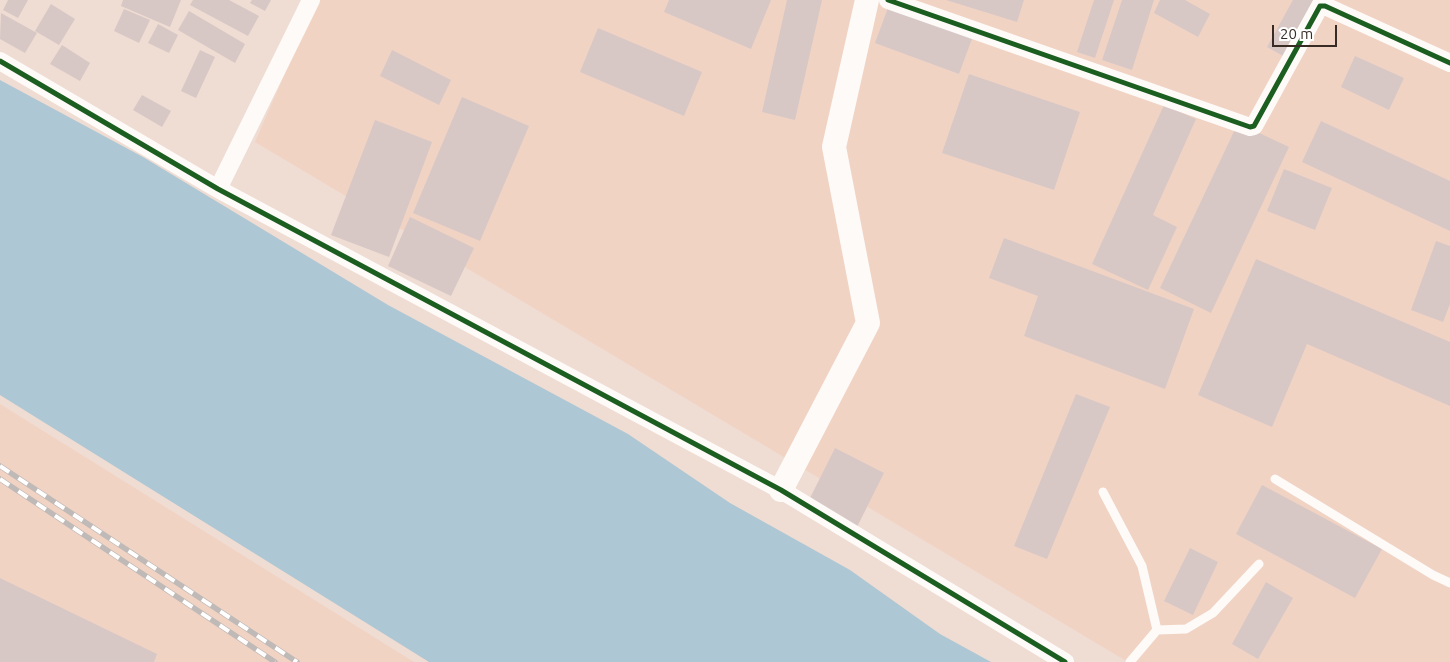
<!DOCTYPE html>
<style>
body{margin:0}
#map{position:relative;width:1450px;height:662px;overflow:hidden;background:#efdcd3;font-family:Ubuntu,sans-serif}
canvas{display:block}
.scale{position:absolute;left:1272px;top:25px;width:65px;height:22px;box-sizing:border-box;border:2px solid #372b24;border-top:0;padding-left:6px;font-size:15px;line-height:18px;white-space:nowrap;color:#372b24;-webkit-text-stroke:4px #fff;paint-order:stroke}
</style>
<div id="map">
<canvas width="1450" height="662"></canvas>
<div class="scale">20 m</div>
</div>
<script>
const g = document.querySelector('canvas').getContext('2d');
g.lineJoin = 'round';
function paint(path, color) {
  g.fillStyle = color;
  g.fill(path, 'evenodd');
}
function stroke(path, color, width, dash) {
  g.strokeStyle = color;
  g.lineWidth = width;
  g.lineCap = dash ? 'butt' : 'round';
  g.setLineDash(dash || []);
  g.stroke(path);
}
paint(new Path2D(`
 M317 0H1450V662H1128L255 142Z
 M0 404 414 662H0Z`), '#f1d3c4');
paint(new Path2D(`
 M0 80 143 157 388 305 628 434 730 503 850 570 940 634 991 662H429L0 395Z`), '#aec7d4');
paint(new Path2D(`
 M8 0H28L18 18 3 10Z
 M123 0H181L170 27 121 6Z
 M193 0H229L259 16 248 36 190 5Z
 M252 0H271L265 11 250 3Z
 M669 0H771L751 49 664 12Z
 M787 0H822L795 120 762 112Z
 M946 0H1024L1017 22Z
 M1094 0H1114L1095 58 1077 52Z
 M1122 0H1154L1132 70 1102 60Z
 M1160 0H1185L1210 14 1198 37 1154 13Z
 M1293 0H1314L1283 56 1267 47Z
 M51 4 75 19 59 45 35 31Z
 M889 5 973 36 959 74 875 43Z
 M124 9 150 20 139 43 114 31Z
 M189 11 245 44 235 63 178 30Z
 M1 13 37 33 25 53 0 39Z
 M158 24 178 35 169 53 148 43Z
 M598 28 702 72 684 116 580 72Z
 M62 45 90 63 80 81 50 64Z
 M200 50 215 57 196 98 181 91Z
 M392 50 451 80 439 105 380 76Z
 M1355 56 1404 78 1389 110 1341 87Z
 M969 74 1080 112 1054 190 942 153Z
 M142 95 171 111 162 127 133 110Z
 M462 97 529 126 480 241 413 213Z
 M1164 105 1196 119 1153 215 1177 227 1148 290 1092 264Z
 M375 120 432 142 389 257 331 235Z
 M1321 121 1450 181V231L1302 162Z
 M1238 123 1289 147 1211 313 1160 288Z
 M1284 169 1332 188 1315 230 1267 211Z
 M410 217 474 248 451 296 388 266Z
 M1004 238 1194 309 1165 389 1024 336 1038 296 989 278Z
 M1436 241 1450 246V304L1443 322 1411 310Z
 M1256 259 1450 342V406L1307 344 1272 427 1198 395Z
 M1076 394 1110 407 1047 559 1014 546Z
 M835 448 884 473 856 529 807 504Z
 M1262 485 1382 549 1355 598 1236 534Z
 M1190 548 1218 562 1193 615 1164 601Z
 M0 578 157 654 154 662H0Z
 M1266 582 1293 598 1258 659 1232 644Z`), '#d7c8c6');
stroke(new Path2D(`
 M1275 479 1433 575 1450 583
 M1103 492 1142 566 1157 630 1130 662
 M1157 630 1186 629 1213 613 1259 564`), '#fdfaf8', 9);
stroke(new Path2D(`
 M888 0 1250 127 1254 126 1320 6H1325L1450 63
 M0 61 218 189 781 490 1065 662
 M218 189 311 0`), '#fdfaf8', 18);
stroke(new Path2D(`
 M781 490 868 323 834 147 867 0`), '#fdfaf8', 24);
const rail = new Path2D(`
 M0 466 297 662
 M0 479 275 662`);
stroke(rail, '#bfbab7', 5.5);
stroke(rail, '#fff', 4, [11]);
stroke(new Path2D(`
 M888 0 1250 127 1254 126 1320 6H1325L1450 63
 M0 61 218 189 781 490 1065 662`), '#1b5e20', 5);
</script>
